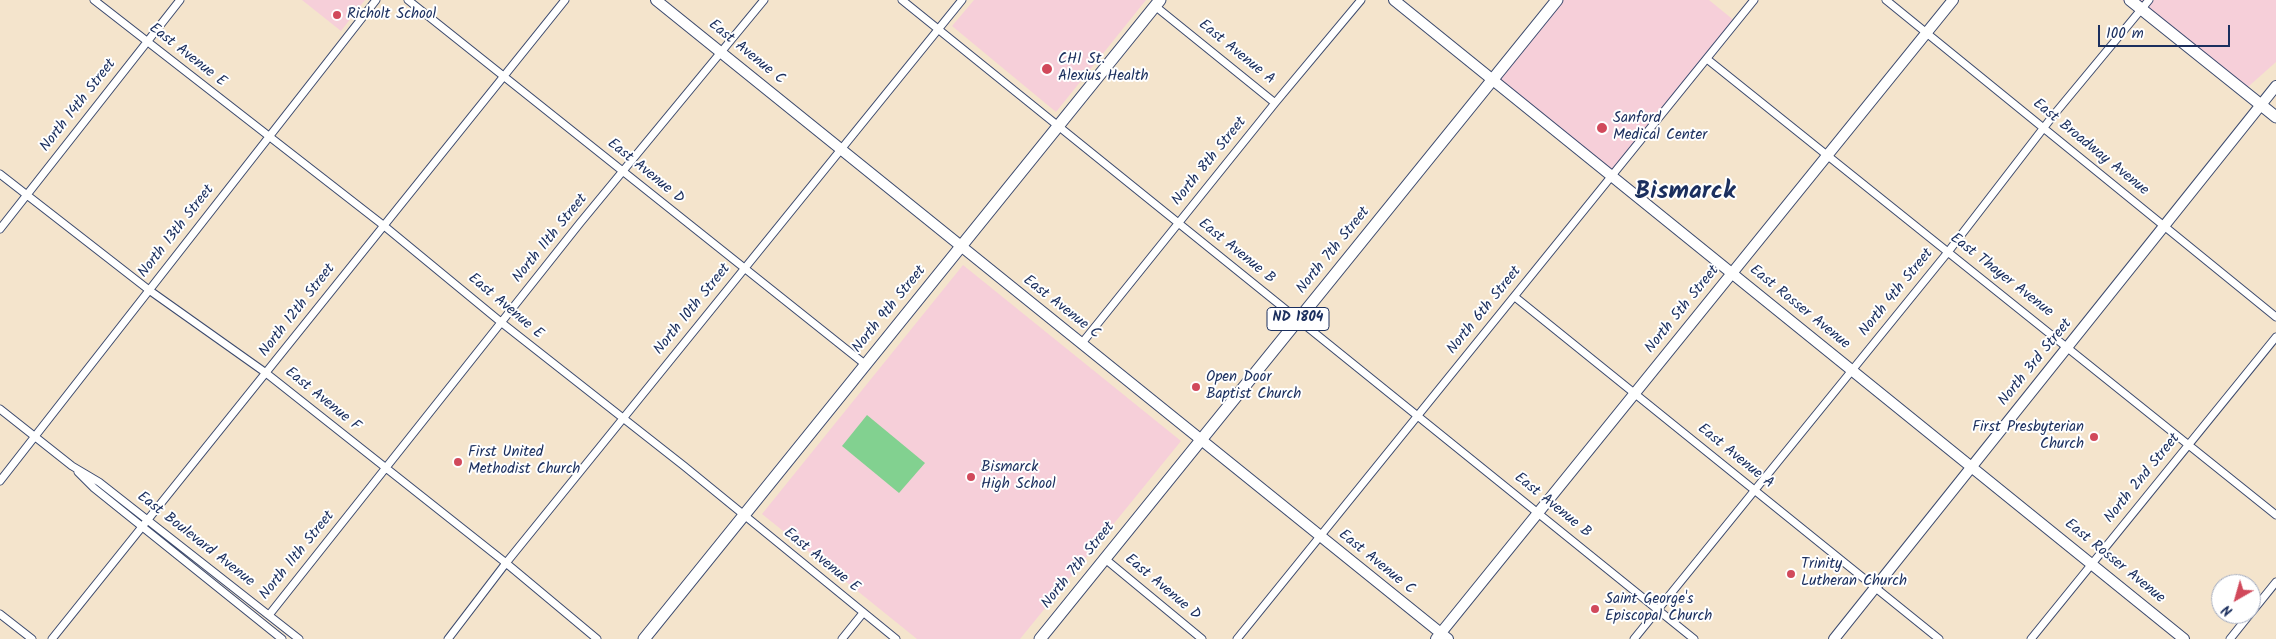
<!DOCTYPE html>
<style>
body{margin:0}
#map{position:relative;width:2276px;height:639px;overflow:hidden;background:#f4e4cc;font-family:Kalam,sans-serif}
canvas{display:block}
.north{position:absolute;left:2211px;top:574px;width:50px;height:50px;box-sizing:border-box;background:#fff;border:1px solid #a4acbf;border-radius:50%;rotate:218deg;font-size:14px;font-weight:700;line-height:20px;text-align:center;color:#1b2f5e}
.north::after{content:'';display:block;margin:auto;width:18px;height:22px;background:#d1495b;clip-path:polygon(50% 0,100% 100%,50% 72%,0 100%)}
.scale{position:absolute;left:2098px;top:25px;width:132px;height:22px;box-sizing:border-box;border:2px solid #1b2f5e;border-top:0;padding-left:6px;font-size:15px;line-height:18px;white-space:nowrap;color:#1b2f5e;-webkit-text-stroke:4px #fff;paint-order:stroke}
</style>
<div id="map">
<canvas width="2276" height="639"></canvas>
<div class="north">N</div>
<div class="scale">100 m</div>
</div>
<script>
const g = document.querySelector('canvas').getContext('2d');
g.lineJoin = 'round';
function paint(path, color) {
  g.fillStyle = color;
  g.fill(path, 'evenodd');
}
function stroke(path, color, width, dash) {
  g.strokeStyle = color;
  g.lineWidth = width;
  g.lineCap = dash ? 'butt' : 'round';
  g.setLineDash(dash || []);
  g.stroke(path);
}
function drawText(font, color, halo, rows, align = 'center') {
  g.font = font + ' Kalam,sans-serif';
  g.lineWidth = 4;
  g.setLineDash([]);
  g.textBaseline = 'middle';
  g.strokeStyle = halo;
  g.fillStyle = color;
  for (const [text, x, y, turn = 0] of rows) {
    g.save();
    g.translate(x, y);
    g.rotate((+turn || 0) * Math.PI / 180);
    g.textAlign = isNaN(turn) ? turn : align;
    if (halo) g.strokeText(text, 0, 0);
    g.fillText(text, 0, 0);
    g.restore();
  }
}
paint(new Path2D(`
 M302 0H365L341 31Z
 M974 0H1146L1056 112 952 26Z
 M1557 0H1709L1736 22 1612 177 1492 80Z
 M2122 0H2276V62L2240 94Z
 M963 265 1181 441 1020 639H917L762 514Z`), '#f6cfd9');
paint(new Path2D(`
 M867 415 925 463 899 493 842 446Z`), '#82d190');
const street = new Path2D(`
 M94 0 383 225 502 323 684 466 896 639
 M408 0 866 365
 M902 0 1694 639
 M1886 0 2276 317
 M1155 6 1275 103
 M1707 59 2276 515
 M0 174 149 290 266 373 506 563 597 639
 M0 229 180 0
 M1515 297 1939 639
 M1082 343 1275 103 1361 0
 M0 409 72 466 99 482 299 639
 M78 472 94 488 282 639
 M0 481 376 0
 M1104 558 1202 639
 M2251 613 2276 582
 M0 614 32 639
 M269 615 580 223 764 0
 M52 639 565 0
 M448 639 506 563 962 0
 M842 639 863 613
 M1237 639 1754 0
 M1634 639 1948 252 2052 117 2149 0
 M2031 639 2276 337
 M2230 639 2250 614`);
const secondary = new Path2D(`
 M656 0 1448 639
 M1394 0 2184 639
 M1436 639 1953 0
 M1834 639 2276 86`);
const primary = new Path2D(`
 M2130 0 2276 117
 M644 639 1160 0
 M1040 639 1557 0`);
stroke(street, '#3c4a6e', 9);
stroke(secondary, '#3c4a6e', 12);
stroke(primary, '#3c4a6e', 13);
stroke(street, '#fff', 7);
stroke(secondary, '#fff', 10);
stroke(primary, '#fff', 11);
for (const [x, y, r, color] of [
 [337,15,5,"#d1495b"],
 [1047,69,6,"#d1495b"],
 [1602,128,6,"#d1495b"],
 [1196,387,5,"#d1495b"],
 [2094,437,5,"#d1495b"],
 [458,462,5,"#d1495b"],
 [971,477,5,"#d1495b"],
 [1791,574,5,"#d1495b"],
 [1595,609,5,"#d1495b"]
]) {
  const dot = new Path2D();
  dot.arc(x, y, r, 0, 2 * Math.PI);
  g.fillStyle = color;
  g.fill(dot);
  stroke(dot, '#fff', 2);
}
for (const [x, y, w] of [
 [1298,319,62]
]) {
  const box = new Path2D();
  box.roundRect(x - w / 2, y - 11.5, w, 23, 4);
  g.fillStyle = '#fff';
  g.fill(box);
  stroke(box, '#1b2f5e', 1);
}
drawText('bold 14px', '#1b2f5e', null, [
 ["ND 1804",1298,319]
]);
drawText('15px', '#1b2f5e', '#fff', [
 ["Richolt School",347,15],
 ["CHI St.",1058,60],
 ["Alexius Health",1058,77],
 ["Sanford",1613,119],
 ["Medical Center",1613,136],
 ["Open Door",1206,378],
 ["Baptist Church",1206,395],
 ["First Presbyterian",2084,428,"right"],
 ["Church",2084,445,"right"],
 ["First United",468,453],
 ["Methodist Church",468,470],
 ["Bismarck",981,468],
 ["High School",981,485],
 ["Trinity",1801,565],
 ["Lutheran Church",1801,582],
 ["Saint George's",1605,600],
 ["Episcopal Church",1605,617]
], 'left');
drawText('15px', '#1b2f5e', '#fff', [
 ["East Avenue C",746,53,39],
 ["East Avenue A",1236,53,39],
 ["East Avenue E",187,56,38],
 ["North 14th Street",79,106,-52],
 ["East Broadway Avenue",2090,148,39],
 ["North 8th Street",1210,162,-51],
 ["East Avenue D",645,172,39],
 ["North 13th Street",177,232,-52],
 ["North 11th Street",551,239,-51],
 ["North 7th Street",1334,251,-51],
 ["East Avenue B",1236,252,39],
 ["East Thayer Avenue",2001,276,38],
 ["North 4th Street",1897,293,-51],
 ["East Avenue E",505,307,40],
 ["East Avenue C",1061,308,38],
 ["East Rosser Avenue",1799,308,39],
 ["North 10th Street",693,310,-51],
 ["North 9th Street",890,310,-51],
 ["North 5th Street",1683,310,-51],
 ["North 12th Street",298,311,-52],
 ["North 6th Street",1485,311,-51],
 ["North 3rd Street",2036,363,-51],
 ["East Avenue F",322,400,39],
 ["East Avenue A",1735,457,39],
 ["North 2nd Street",2143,479,-51],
 ["East Avenue B",1552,506,39],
 ["East Boulevard Avenue",195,540,38],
 ["North 11th Street",298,556,-51],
 ["East Avenue E",821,561,39],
 ["East Rosser Avenue",2114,562,39],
 ["East Avenue C",1376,563,39],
 ["North 7th Street",1079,566,-51],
 ["East Avenue D",1162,588,40]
]);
drawText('bold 25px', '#1b2f5e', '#fff', [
 ["Bismarck",1685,194]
]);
</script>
